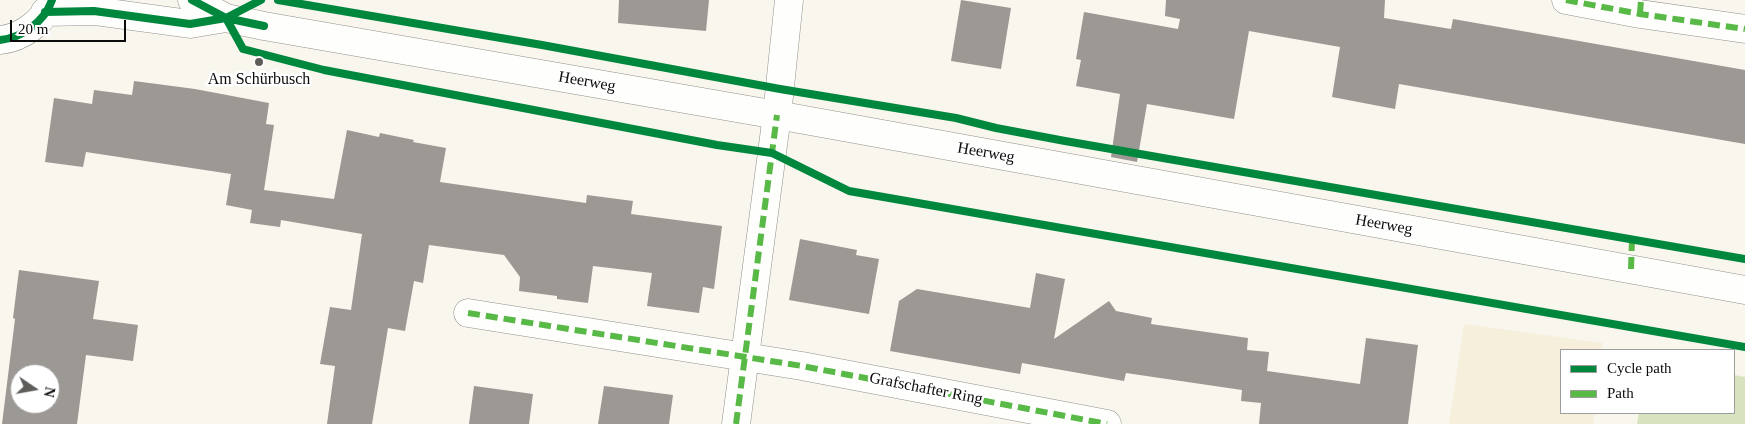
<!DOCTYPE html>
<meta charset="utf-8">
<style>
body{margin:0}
#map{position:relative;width:1745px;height:424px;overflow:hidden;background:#f9f6ee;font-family:Georgia,serif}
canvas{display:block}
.legend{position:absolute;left:1560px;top:349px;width:175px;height:65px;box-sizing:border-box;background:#fff;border:1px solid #9d9d9d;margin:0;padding:6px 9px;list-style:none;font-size:15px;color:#0b0b0b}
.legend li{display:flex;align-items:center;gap:10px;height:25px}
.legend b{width:25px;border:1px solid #9d9d9d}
.north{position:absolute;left:10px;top:364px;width:50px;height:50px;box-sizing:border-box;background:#fff;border:1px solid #9d9d9d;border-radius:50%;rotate:102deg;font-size:14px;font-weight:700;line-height:20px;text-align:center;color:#0b0b0b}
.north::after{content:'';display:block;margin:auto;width:18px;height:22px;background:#5e5d5a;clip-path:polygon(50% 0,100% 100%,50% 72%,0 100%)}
.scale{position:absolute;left:10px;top:20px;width:116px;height:22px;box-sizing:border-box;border:2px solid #0b0b0b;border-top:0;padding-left:6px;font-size:15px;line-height:18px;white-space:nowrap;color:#0b0b0b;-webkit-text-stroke:4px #fff;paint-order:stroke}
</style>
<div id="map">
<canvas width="1745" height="424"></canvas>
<ul class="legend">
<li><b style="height:6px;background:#00873e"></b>Cycle path</li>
<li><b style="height:6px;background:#58b947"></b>Path</li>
</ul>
<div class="north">N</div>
<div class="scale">20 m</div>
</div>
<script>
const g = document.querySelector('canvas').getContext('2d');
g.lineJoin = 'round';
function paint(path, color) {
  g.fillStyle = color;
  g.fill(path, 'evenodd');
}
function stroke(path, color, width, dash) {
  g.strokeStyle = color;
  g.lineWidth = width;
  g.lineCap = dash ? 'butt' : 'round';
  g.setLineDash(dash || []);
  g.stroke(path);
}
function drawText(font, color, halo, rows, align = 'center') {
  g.font = font + ' Georgia,serif';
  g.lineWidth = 5;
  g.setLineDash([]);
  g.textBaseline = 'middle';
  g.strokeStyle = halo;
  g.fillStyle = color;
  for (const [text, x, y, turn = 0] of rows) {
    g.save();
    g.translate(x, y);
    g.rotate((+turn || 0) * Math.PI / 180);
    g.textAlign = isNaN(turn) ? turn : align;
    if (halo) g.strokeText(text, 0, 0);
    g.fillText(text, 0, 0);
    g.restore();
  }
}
paint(new Path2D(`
 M1464 324 1603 343 1602 350H1561V413H1595L1593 424H1449Z`), '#f5efdb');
paint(new Path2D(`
 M1734 375 1745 377V424H1637L1639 413H1734Z`), '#d6e3be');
paint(new Path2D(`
 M619 0H709L706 31 618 23Z
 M961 0 1011 8 1001 69 951 61Z
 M1166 0H1385L1384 18 1451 29 1453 19 1745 70V144L1399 84 1395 109 1332 97 1340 47 1249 31 1234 119 1147 104 1137 162 1111 157 1120 94 1076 86 1081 60 1076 59 1084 12 1178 29 1180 19 1165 16Z
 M134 81 195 89 269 103 266 124 274 125 264 190 334 199 347 130 379 137 380 133 414 140 413 142 446 148 440 182 586 203 587 195 633 201 631 214 722 226 714 289 703 287 699 313 647 306 652 273 593 266 588 303 557 299V296L519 291 520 277 504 255 429 245 423 283 414 281 405 331 388 328 372 424H327L335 366 320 364 330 307 351 310 362 234 281 220 280 227 250 223 252 210 226 205 231 174 86 152 83 167 45 162 54 98 92 104 94 90 132 95Z
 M800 239 857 250 856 255 879 259 869 314 789 300Z
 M19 270 99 281 93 319 138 325 133 361 86 355 77 424H2L15 319 13 318ZM20 374H50V404H20Z
 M1036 273 1065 279 1054 339 1109 301 1116 311 1152 318 1151 324 1248 338 1247 350 1269 352 1267 371 1360 384 1366 338 1418 345 1408 424H1259L1261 403 1241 401 1242 390 1126 373 1124 381 1022 363 1020 374 890 351 899 301 917 289 1030 308Z
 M474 386 533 394 529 424H469Z
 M604 386 673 395 669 424H598Z`), '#9c9894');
const minor = new Path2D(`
 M1566 0 1640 14 1745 29
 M468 313 802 366 1107 424
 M736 424 777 115 789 0`);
const tertiary = new Path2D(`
 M192 0 226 18 264 26 777 115 1745 290
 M45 12 94 11 190 24 226 18
 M0 40C22 38 45 21 52 0`);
stroke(minor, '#92918d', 29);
stroke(tertiary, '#92918d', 29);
stroke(minor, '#fefefc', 28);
stroke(tertiary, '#fefefc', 28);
stroke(new Path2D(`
 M1566 0 1640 14 1745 29
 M1640 14 1641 0
 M1631 269 1632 240
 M468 313 802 366 1107 424
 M736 424 777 115`), '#58b947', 6, [12, 6]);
stroke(new Path2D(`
 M192 0 226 18 264 26
 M278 0 542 45 780 89 956 118 996 128 1065 141 1745 259
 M45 12 94 11 190 24 226 18 261 0
 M226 18 243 49 324 70 717 145 772 153 849 191 1745 347
 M0 40C22 38 45 21 52 0`), '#00873e', 8);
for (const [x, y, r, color] of [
 [259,62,5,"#5e5d5a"]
]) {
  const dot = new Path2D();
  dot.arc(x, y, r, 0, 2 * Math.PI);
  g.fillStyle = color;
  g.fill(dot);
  stroke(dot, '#fff', 2);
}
drawText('16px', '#0b0b0b', '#fff', [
 ["Am Schürbusch",259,80]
]);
drawText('16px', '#0b0b0b', '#fff', [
 ["Heerweg",587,82,10],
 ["Heerweg",986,153,10],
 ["Heerweg",1384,225,10],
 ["Grafschafter Ring",926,389,11]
]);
</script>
